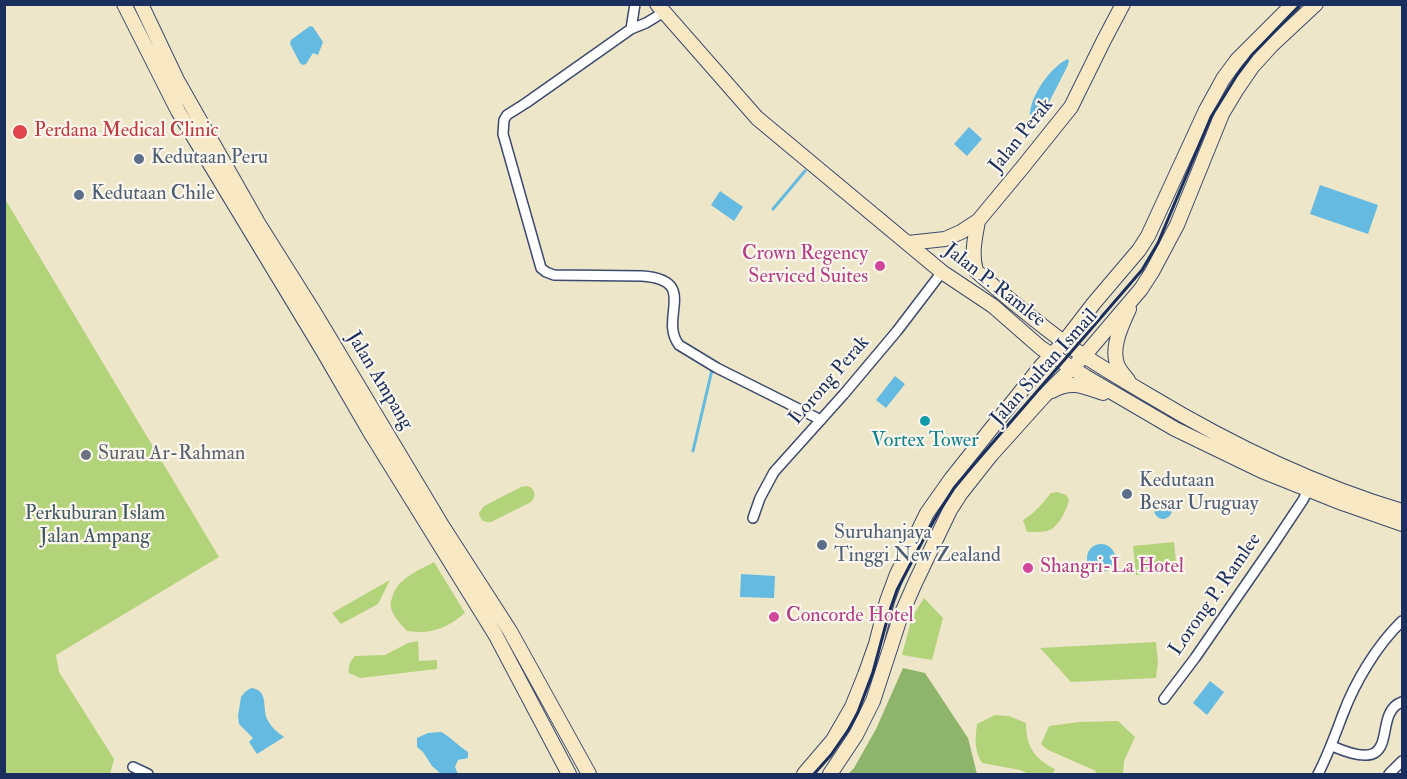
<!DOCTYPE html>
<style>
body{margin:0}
#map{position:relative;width:1407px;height:779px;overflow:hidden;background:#eee6c9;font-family:"IM FELL Double Pica",serif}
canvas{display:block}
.frame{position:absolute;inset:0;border:6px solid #1b2f5e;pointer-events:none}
</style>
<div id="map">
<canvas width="1407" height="779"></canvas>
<div class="frame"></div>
</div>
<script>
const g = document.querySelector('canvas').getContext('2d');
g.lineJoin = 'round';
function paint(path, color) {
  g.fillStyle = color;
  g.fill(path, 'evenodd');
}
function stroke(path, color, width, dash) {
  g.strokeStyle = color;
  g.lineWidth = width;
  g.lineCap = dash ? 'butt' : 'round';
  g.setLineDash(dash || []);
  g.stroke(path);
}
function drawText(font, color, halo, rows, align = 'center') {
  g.font = font + ' "IM FELL Double Pica",serif';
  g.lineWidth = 4.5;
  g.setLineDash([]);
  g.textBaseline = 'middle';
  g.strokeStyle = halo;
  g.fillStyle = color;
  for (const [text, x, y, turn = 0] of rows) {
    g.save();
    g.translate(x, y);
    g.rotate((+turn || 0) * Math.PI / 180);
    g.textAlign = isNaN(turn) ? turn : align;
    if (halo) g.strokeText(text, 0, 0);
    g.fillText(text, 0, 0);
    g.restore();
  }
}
paint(new Path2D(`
 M5 199 219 557 56 655 59 672 114 759 110 774H5Z
 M527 486C535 488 537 496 531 502L491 522C484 523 480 520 479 513L484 506 521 487Z
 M1057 492 1066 495 1069 499C1068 508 1060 523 1052 529 1045 533 1035 532 1027 532L1023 520C1035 513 1042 504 1051 493Z
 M1174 542 1177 572 1136 575 1133 546Z
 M434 562 465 613C447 628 431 635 407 631 401 625 393 616 391 608 390 605 391 600 392 598 397 578 418 571 434 562Z
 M390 580 378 604 341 624 332 613Z
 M924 598 943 618 932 660 902 655 912 617Z
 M418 641 419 661 437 660V669L360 678 349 673C348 666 350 661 355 656L385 655 408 643Z
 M1156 642 1158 662 1156 678 1071 682 1040 648Z
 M995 715 1009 716 1026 723C1026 747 1035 759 1055 769L1053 774H1029L1020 770 982 763C974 751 975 738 977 724Z
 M1118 721 1135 737 1124 761 1123 774H1095L1096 771 1048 750 1041 744 1049 726 1079 722Z`), '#b3d37b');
paint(new Path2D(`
 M903 668 925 673 968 738 977 774H848L854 768 876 729Z`), '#8eb56b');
paint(new Path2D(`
 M310 26 313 27 323 42 318 55 313 53 306 64 303 65 300 63 290 44 291 40Z
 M1068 59 1069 61 1067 67 1039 122 1037 124 1033 125C1021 107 1050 66 1068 59Z
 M969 127 982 139 967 156 954 144Z
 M1320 185 1378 205 1368 234 1310 214Z
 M720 191 743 207 734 221 711 205Z
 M895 376 905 384 886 408 876 400Z
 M1154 510a9 9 0 1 1 18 0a9 9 0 1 1-18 0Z
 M1087 558a14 14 0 1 1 28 0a14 14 0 1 1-28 0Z
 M741 574 775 576 774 598 740 597Z
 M1210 681 1224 692 1207 715 1193 703Z
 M251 688C269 690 262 707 267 719 271 727 277 732 284 737L257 754 249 742 253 738 239 724 238 716 241 697 245 692Z
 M441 732C451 737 458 746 468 752V758L458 760 455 767 458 774H441L432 766 423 752 417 747V738L428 733Z`), '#64bae0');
stroke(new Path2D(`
 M773 209 805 171
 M693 451 712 370`), '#64bae0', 3);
const street = new Path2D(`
 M664 12 646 23 631 29 526 103 507 115 504 120 503 134 541 268 546 272 554 275 642 276C700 280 658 318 679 345L717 368 821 420
 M631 29 635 4
 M753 518 760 498 774 472 844 394 897 331 942 272
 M1164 699 1195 658 1271 548 1303 500 1310 486
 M1332 746C1407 779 1369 714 1402 702
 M133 767 148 774
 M1318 774C1328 755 1335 735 1343 714 1355 682 1377 645 1402 621
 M1389 774 1402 761`);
const secondary = new Path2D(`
 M124 4 178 111 323 351 370 432 495 634 569 774
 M141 4 177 80 258 223 314 312 443 527 510 631 589 774
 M657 4 757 118 942 272 993 306 1041 348 1086 377 1175 429 1262 471 1342 503 1402 524
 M978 221C975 238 971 254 976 271 1005 296 1034 320 1065 343 1092 362 1121 379 1150 396 1228 443 1315 485 1402 511
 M908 243 945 239 961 232 978 221 1022 168 1071 107 1104 40 1123 4
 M1128 380C1124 375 1119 370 1117 364 1111 346 1122 325 1129 309
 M1052 391C1071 380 1083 386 1103 393
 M804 774 833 740 852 707 865 675 876 644 887 601 897 574 927 513 951 479 1042 365 1064 342 1094 303 1139 250 1148 236 1206 110 1223 79 1237 60 1293 4
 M830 774 856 735 873 701 901 615 915 583 950 510 961 493 991 455 1045 395 1084 356 1141 289 1152 272 1177 225 1222 114 1237 89 1252 67 1271 46 1316 4`);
stroke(street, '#3b4a6e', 12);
stroke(secondary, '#3b4a6e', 16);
stroke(street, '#fff', 9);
stroke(secondary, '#f8e8c3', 14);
stroke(new Path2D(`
 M814 774 831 755 849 729 858 712 873 672 889 613 897 590 923 540 937 515 954 488 976 462 1142 270 1158 243 1211 117 1237 75 1252 55 1301 4`), '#1b2f5e', 3);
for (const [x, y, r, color] of [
 [20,132,8,"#e0444e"],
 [139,159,6,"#5c6f8a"],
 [79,195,6,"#5c6f8a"],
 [880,266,6,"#d1479c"],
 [925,421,6,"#0f9aa8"],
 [86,455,6,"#6b7280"],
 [1127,494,6,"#5c6f8a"],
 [822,545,6,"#5c6f8a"],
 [1028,568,6,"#d1479c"],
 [774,617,6,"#d1479c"]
]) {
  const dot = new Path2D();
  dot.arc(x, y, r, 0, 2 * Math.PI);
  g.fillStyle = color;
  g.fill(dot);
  stroke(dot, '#fbf7ec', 2);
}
drawText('20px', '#be3a42', '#fbf7ec', [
 ["Perdana Medical Clinic",34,132]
], 'left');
drawText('20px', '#1b2f5e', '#fbf7ec', [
 ["Jalan Perak",1022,136,-51],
 ["Jalan P. Ramlee",994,286,38],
 ["Jalan Sultan Ismail",1045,368,-48],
 ["Jalan Ampang",379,381,59],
 ["Lorong Perak",830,381,-49],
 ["Lorong P. Ramlee",1216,595,-55]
]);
drawText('20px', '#4e5e75', '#fbf7ec', [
 ["Kedutaan Peru",151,159],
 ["Kedutaan Chile",91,195],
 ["Kedutaan",1139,482],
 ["Besar Uruguay",1139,505],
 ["Suruhanjaya",834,534],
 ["Tinggi New Zealand",834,557]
], 'left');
drawText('20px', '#b23c85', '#fbf7ec', [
 ["Crown Regency",868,255,"right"],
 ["Serviced Suites",868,278,"right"],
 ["Shangri-La Hotel",1040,568],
 ["Concorde Hotel",786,617]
], 'left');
drawText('20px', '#0d838f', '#fbf7ec', [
 ["Vortex Tower",925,442]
]);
drawText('20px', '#5b616d', '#fbf7ec', [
 ["Surau Ar-Rahman",98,455]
], 'left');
drawText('20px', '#415865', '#fbf7ec', [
 ["Perkuburan Islam",95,515],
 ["Jalan Ampang",95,538]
]);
</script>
